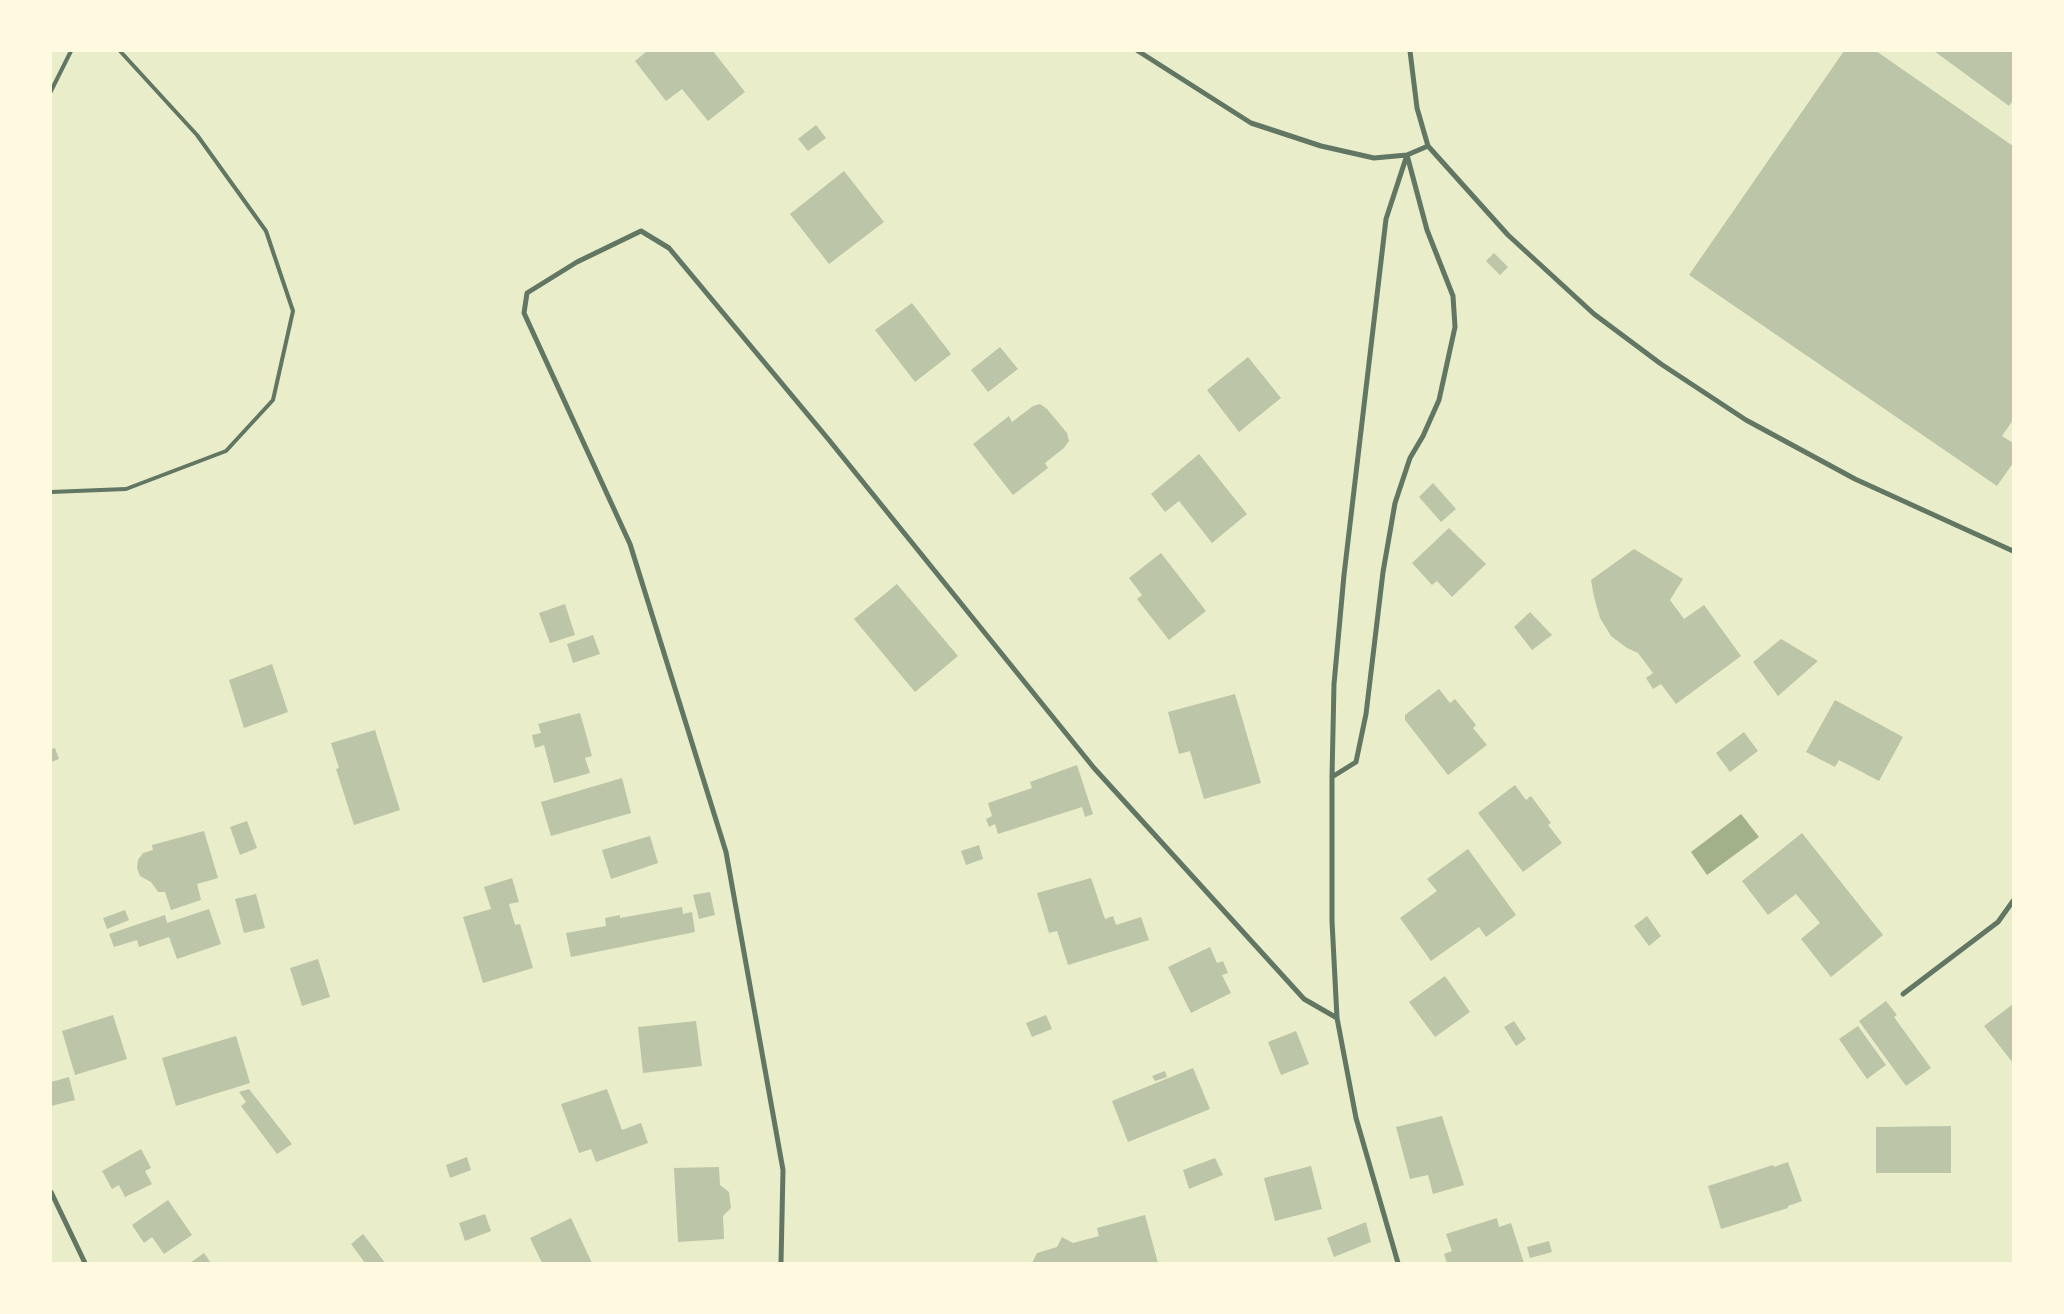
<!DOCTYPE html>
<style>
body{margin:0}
#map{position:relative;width:2064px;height:1314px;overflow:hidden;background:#e9edc9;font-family:"Sofia Sans Condensed",sans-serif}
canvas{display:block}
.frame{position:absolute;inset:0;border:52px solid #fefae0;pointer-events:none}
</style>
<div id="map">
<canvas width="2064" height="1314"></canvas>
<div class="frame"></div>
</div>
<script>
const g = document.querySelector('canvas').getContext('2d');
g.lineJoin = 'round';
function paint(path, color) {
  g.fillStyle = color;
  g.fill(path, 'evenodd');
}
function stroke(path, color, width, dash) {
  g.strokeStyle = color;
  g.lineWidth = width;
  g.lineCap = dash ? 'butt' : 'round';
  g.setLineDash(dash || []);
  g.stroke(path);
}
paint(new Path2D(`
 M1741 814 1759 837 1707 875 1691 852Z`), '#a3b18a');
paint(new Path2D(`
 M647 51H713L745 92 708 121 682 89 666 101 635 61Z
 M1844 51H1876L2013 146V420L2002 436 2013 443V463L1997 486 1689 275Z
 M1934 51H2013V100L2009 106Z
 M816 125 826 138 808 151 798 139Z
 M844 171 884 222 829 264 790 214Z
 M1494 253 1508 267 1500 275 1486 261Z
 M912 303 951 354 915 382 875 330Z
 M1000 347 1018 369 988 392 971 370Z
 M1248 357 1281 398 1239 432 1207 390Z
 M1040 404 1047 409 1067 433 1069 441 1064 448 1045 463 1048 468 1013 495 973 444 1009 416 1012 422 1033 406Z
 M1199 454 1247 514 1212 543 1179 501 1165 512 1151 494Z
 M1433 483 1456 509 1441 522 1419 497Z
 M1449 528 1486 564 1452 597 1437 581 1432 585 1412 563Z
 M1634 549 1683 579 1670 600 1684 619 1704 605 1741 656 1676 704 1661 684 1653 689 1646 678 1653 673 1638 653 1627 648 1611 636 1600 618 1594 597 1591 580Z
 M1161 553 1206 611 1169 640 1137 599 1142 595 1129 578Z
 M897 584 958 656 915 692 854 619Z
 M565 604 575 635 550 643 539 613Z
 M1530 612 1552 635 1532 650 1514 627Z
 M593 635 600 654 573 663 567 644Z
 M1781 639 1818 661 1778 696 1753 662Z
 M272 664 288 712 244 728 229 680Z
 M1439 689 1450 703 1455 699 1476 725 1473 728 1487 745 1448 775 1405 720V715Z
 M1235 694 1261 783 1204 799 1190 751 1179 754 1168 712Z
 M1835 700 1903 737 1879 781 1839 760 1835 767 1806 752Z
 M580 713 592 756 585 758 590 773 554 783 544 745 535 748 532 735 541 733 538 724Z
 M375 730 400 810 354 825 336 769 339 768 331 743Z
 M1744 732 1758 751 1730 772 1716 753Z
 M55 748 59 759 51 762V749Z
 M1077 765 1093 814 1085 817 1082 807 998 834 995 824 989 827 986 819 992 816 988 803 1032 788 1030 782Z
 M622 778 631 813 551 836 541 802Z
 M1515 785 1526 800 1531 796 1551 823 1548 825 1562 843 1523 872 1478 813Z
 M247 821 257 848 240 855 230 827Z
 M204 831 218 878 197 884 201 900 171 910 165 892H158L151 882 140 876 137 868 138 860 143 853 153 850 152 845Z
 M1802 833 1883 935 1831 977 1801 939 1820 923 1796 894 1768 915 1742 881Z
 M650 836 658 863 611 879 602 850Z
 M979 845 983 859 966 865 961 851Z
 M1468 849 1516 915 1486 937 1479 927 1431 961 1400 918 1437 891 1427 879Z
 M512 878 519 902 509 904 515 925 520 924 533 968 483 983 463 917 491 909 484 887Z
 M1091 878 1105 919 1113 916 1116 925 1141 917 1149 940 1068 965 1057 931 1049 933 1037 893Z
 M710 892 715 915 699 919 693 895Z
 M256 894 265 928 244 933 235 899Z
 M682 907 683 914 692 912 695 932 571 957 566 933 606 926 605 918 620 915V918Z
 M209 909 221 944 177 959 169 937 139 947 137 940 114 947 109 934 165 915 167 923Z
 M125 910 129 920 107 929 103 918Z
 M1647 916 1661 936 1649 946 1634 926Z
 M1210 947 1217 963 1223 961 1228 973 1222 975 1231 993 1191 1013 1168 967Z
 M318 959 330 997 302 1006 290 968Z
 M1445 976 1470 1012 1435 1037 1409 1002Z
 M1886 1001 1897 1015 1894 1017 1931 1068 1906 1086 1859 1021Z
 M2013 1004V1063L1984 1026Z
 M113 1015 127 1059 75 1075 62 1031Z
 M1046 1015 1052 1029 1032 1037 1026 1023Z
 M696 1021 702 1066 643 1073 638 1027Z
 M1514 1021 1526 1039 1516 1046 1504 1027Z
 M1858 1026 1886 1065 1867 1079 1839 1039Z
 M1296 1031 1309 1064 1281 1075 1268 1042Z
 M236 1036 250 1083 176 1106 162 1058Z
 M1193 1068 1210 1109 1128 1142 1112 1101Z
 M1165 1071 1167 1077 1155 1081 1152 1076Z
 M69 1077 75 1100 51 1106V1082Z
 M249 1089 292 1144 277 1154 241 1106 246 1102 239 1092Z
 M607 1089 622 1130 641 1123 648 1143 596 1162 591 1149 579 1153 561 1104Z
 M1442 1116 1464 1185 1433 1194 1428 1175 1410 1179 1396 1127Z
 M1951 1126V1173H1876V1127Z
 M141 1149 151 1168 145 1171 152 1184 125 1197 119 1185 112 1189 102 1171Z
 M467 1157 471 1170 450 1178 446 1165Z
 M1215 1158 1223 1175 1189 1189 1183 1170Z
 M1788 1162 1802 1201 1788 1206V1208L1721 1229 1708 1186 1773 1165 1774 1167Z
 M1311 1166 1322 1209 1275 1221 1264 1178Z
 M719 1167 720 1185 729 1192 731 1208 723 1216 724 1239 678 1242 674 1168Z
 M168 1200 192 1235 164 1254 152 1237 144 1243 132 1225Z
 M485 1214 491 1231 465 1241 459 1223Z
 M1145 1215 1158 1263H1032L1037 1253 1057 1247 1062 1237 1073 1243 1099 1236 1097 1228Z
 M571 1218 592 1263H542L530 1238Z
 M1497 1218 1499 1227 1511 1223 1524 1263H1447L1444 1254 1452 1251 1446 1234Z
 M1366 1222 1371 1242 1334 1257 1327 1238Z
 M363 1234 377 1252 385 1263H365L351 1244Z
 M1549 1241 1552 1252 1530 1258 1527 1247Z
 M204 1253 211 1263H190Z`), '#bcc5a7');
stroke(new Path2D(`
 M51 91 71 51
 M51 492 126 489 226 451 273 400 293 311 266 231 197 135 120 51`), '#617663', 4);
stroke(new Path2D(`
 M1138 51 1251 123 1321 146 1374 158 1407 155 1427 230 1453 296 1455 327 1439 400 1423 436 1410 458 1395 503 1383 572 1366 714 1356 762 1332 777
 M1410 51 1417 108 1428 146 1508 235 1594 314 1661 364 1746 420 1855 479 2013 551
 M1903 994 1998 922 2013 901
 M51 1192 85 1263
 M781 1263 783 1170 726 852 630 544 524 313 527 293 577 262 641 231 669 248 829 440 1094 768 1304 999 1337 1018
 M1398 1263 1356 1118 1337 1018 1332 921V777L1334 684 1344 575 1386 219 1407 155 1428 146`), '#617663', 5);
</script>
